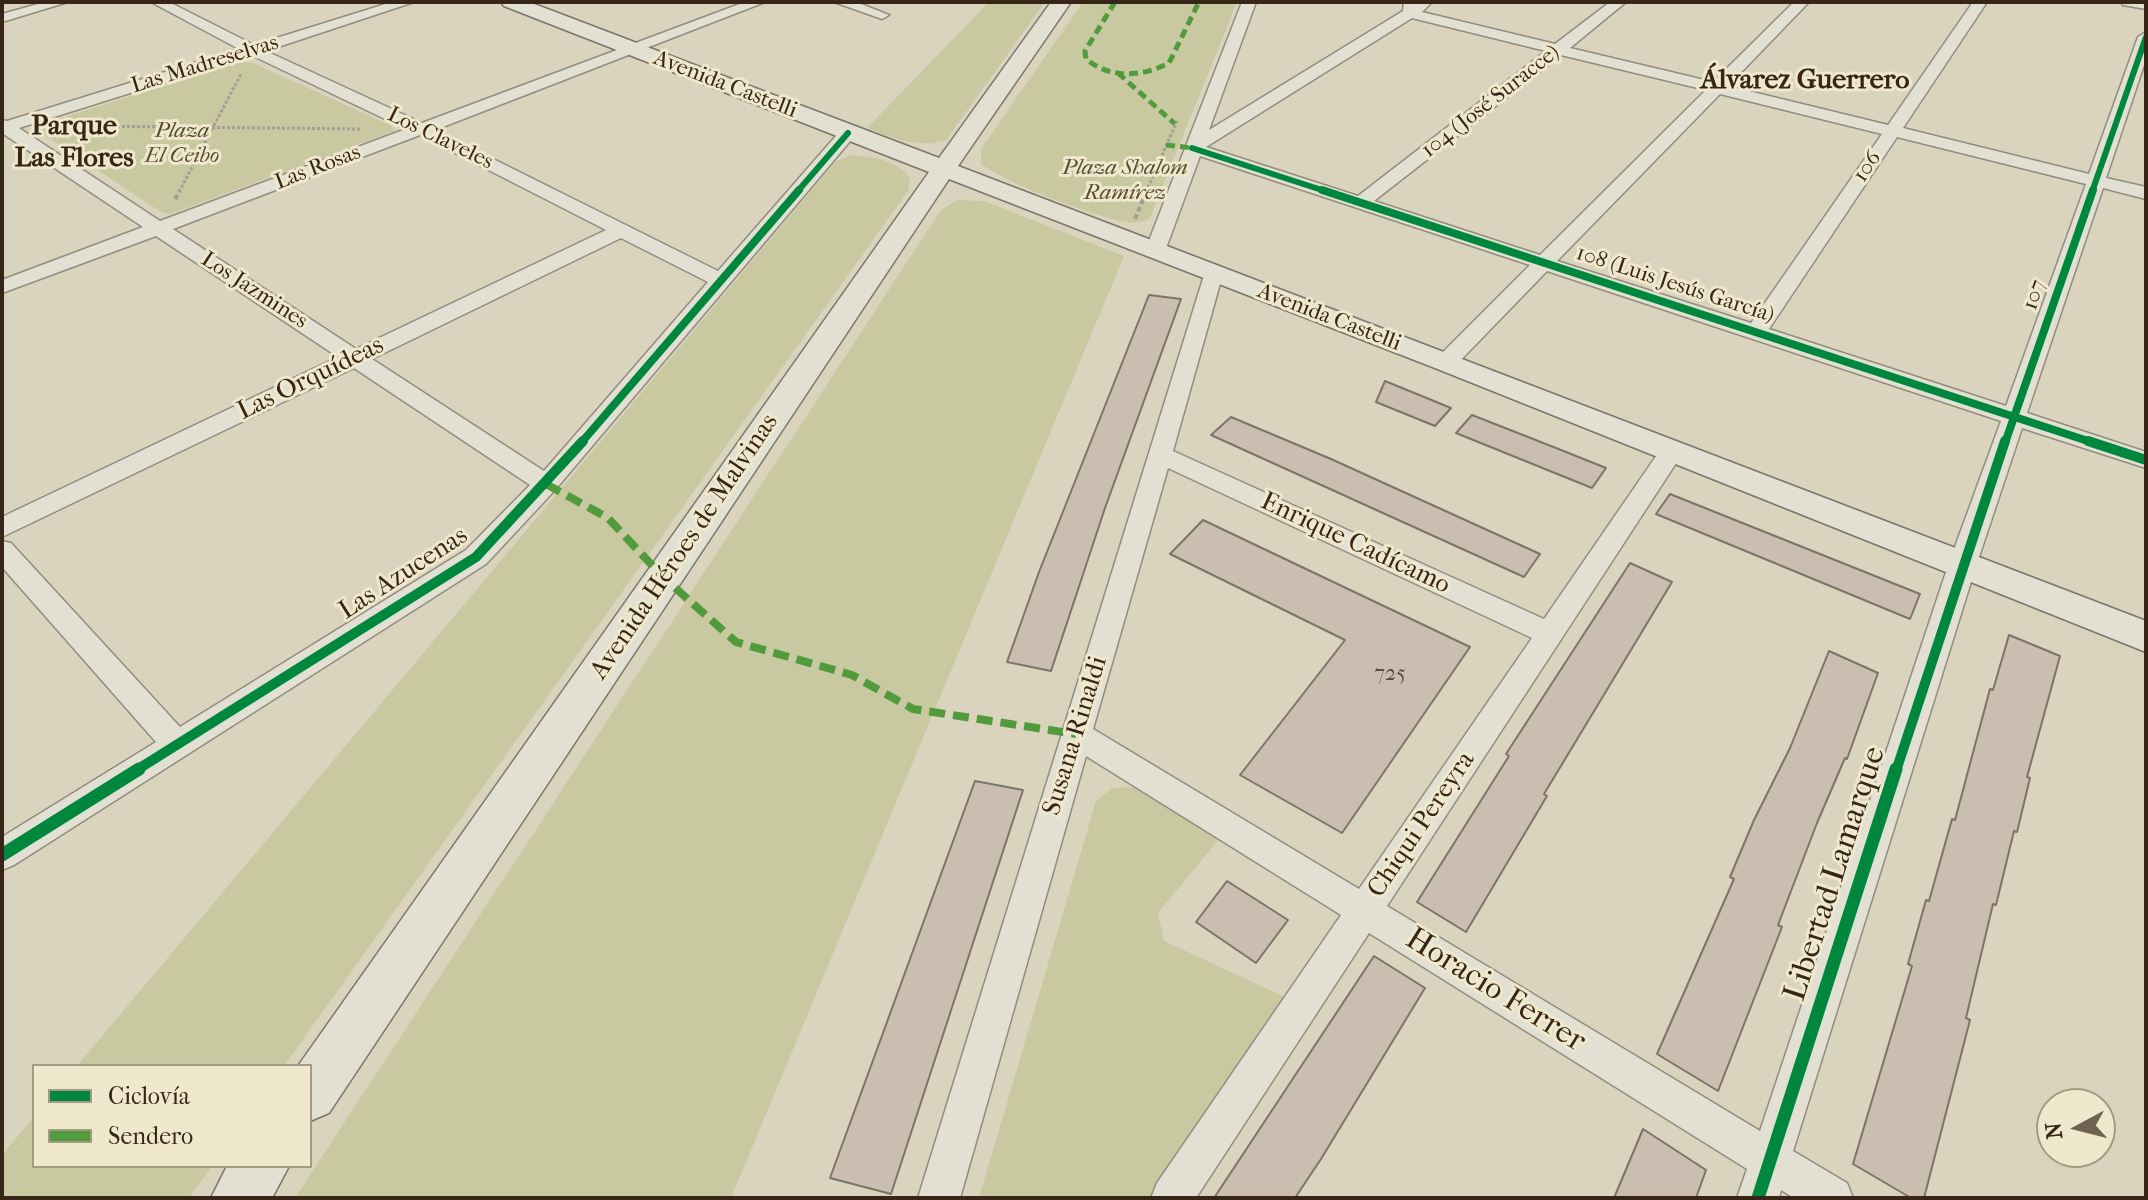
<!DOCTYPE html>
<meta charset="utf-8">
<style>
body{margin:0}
#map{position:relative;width:2148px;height:1200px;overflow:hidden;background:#dad4be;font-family:"IM FELL French Canon",serif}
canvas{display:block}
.frame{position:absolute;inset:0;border:4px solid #372517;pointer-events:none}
.legend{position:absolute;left:32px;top:1064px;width:280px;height:104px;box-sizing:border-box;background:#efe8cc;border:2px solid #a59a84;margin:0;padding:10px 14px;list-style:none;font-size:24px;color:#372517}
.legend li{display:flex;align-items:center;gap:16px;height:40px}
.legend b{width:40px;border:2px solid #a59a84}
.north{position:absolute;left:2036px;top:1088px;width:80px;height:80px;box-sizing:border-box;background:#efe8cc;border:2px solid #a59a84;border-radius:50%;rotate:263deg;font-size:22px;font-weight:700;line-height:32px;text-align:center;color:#372517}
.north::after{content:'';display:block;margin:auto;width:28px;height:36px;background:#706251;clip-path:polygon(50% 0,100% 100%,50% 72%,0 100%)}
</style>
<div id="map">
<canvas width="2148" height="1200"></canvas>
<div class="frame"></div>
<ul class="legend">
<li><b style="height:10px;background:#00873e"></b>Ciclovía</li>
<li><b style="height:10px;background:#519b3d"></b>Sendero</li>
</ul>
<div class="north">N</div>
</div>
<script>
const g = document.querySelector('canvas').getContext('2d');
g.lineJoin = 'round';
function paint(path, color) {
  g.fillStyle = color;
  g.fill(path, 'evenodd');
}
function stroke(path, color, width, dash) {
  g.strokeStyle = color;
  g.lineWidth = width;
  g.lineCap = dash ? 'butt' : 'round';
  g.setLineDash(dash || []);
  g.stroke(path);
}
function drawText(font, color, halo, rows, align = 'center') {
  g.font = font + ' "IM FELL French Canon",serif';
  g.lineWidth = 6;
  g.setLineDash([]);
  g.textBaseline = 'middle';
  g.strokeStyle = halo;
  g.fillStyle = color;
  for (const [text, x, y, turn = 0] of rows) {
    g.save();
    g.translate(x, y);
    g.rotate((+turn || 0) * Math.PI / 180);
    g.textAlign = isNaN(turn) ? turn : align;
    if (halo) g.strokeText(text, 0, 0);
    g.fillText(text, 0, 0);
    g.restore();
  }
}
paint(new Path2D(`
 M989 2H1045L946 140C917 149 894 138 867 128Z
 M1083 2H1237L1150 218C1143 222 1135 224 1126 222 1090 215 1010 185 981 164V149Z
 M242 62 253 63 392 126 394 131 170 214 161 212 38 131 39 126 48 122Z
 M852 155C874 157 896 160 910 178L908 191 284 1066H77L836 161Z
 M957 200 984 201 1124 256 731 1198H295L941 210Z
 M1132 787 1219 839 1158 913 1164 941 1289 999 1151 1198H979L1096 801 1112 788Z
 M34 1117V1166H212L189 1198H2V1155Z`), '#c8c8a1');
const building = new Path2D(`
 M1149 295 1181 299 1105 508 1051 671 1007 662 1039 572Z
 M1385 381 1451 408 1435 426 1376 402Z
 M1472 415 1556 448 1606 468 1592 488 1456 433Z
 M1231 417 1331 459 1540 554 1524 577 1211 435Z
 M1670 494 1920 594 1910 619 1656 514Z
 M1203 520 1470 647 1342 833 1240 775 1345 640 1170 554Z
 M1630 563 1672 582 1544 794 1547 796 1466 932 1417 902 1509 756 1506 754Z
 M2009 635 2060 656 2027 777 2030 778 2017 832 2014 831 1996 905 1993 904 1966 1018 1970 1020 1924 1198H1911L1853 1164 1912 966 1908 964 1926 900 1929 901 1952 819 1955 820 1990 689 1993 690Z
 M1829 651 1878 673 1847 759 1845 758 1817 823 1778 925 1782 927 1718 1091 1657 1054 1734 879 1730 877 1754 820 1790 748Z
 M975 781 1023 790 891 1194 830 1178Z
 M1227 881 1288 920 1256 963 1196 922Z
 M1374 956 1425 988 1321 1159 1295 1198H1214Z
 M1643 1129 1706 1170 1696 1198H1614Z`);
paint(building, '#cbbeb0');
stroke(building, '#7b7468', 2);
const minor = new Path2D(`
 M45 2H68L2 22V14Z
 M151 2H169L254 45 392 2H414L266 51 422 123 745 2H765L435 130 718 271 842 129 848 128 857 133 555 490 486 564 14 865 2 870V837L156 742 2 567V541L11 543 180 727 466 550 530 485 354 368 2 537V517L338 357 156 236 2 293V280L143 227 2 133V120L7 121 239 49ZM251 55 406 129 160 221 19 128ZM420 135 606 230 356 349 173 229ZM621 238 708 282 544 471 372 359Z
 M834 2H856L889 15 882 19Z
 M1242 2H1256L1209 130 1403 11 1404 2H1432L1422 12 1555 44 1610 2H1626L1570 48 1713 82 1794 2H1809L1728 86 1888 125 1973 2H1987L1903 128 2089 174 2138 37 2146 32V59L2106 178 2146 187V199L2103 188 2027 413 2146 452V468L2022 428 1976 566 1793 1151 1847 1183 1853 1198H1794L1781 1190 1779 1198H1737L1747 1169 1369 933 1196 1198H1151L1157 1183 1341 915 1086 756 960 1198H918L1206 269H1220L1223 273 1173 451 1544 619 1663 446H1681L1684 451 1387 906 1760 1131 1948 566 2001 421 1547 271 1454 367H1438L1435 362 1438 357 1530 265 1200 156 1165 251 1162 255H1148L1145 251ZM1412 18 1546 51 1358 196 1206 147ZM1561 55 1706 90 1540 255 1374 201ZM1720 94 1882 134 1751 323 1557 261ZM1897 137 2086 184 2006 406 1769 329ZM1168 468 1532 638 1359 889 1093 729Z
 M2121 2H2146V9L2123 5Z`);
const secondary = new Path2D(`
 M501 2H529L939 158 1051 2H1071L958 166 2146 621V652L1435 368 949 179 329 1113 310 1121V1066H298L929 172 504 6Z
 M227 1166H289L272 1198H211Z`);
stroke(minor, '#928c7e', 3);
stroke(secondary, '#7b7468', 3);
stroke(new Path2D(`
 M82 126 360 129
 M179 192 241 74
 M1146 192 1177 121`), '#a49f96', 3, [3, 2]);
stroke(new Path2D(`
 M175 199 180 190
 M1135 219 1147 190`), '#a49f96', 4, [5, 3]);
paint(minor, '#e2dfd3');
paint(secondary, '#e2dfd3');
stroke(new Path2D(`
 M1115 2 1085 51 1086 59C1110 79 1142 77 1169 63L1199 2
 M1118 73 1175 124
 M1166 145 1192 148`), '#519b3d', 5, [9, 5]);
stroke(new Path2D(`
 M546 484 608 518 664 578 736 642 852 675 913 709 1076 734`), '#519b3d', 8, [16, 8]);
stroke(new Path2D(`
 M1192 148 1328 192
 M797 192 848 133
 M2092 192 2146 37`), '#00873e', 6);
stroke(new Path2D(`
 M1322 190 2094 443
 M581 443 799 190
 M2005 443 2093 190`), '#00873e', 8);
stroke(new Path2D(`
 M2088 441 2146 460
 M135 771 476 557 583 441
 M1896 771 2005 441`), '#00873e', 10);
stroke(new Path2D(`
 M2 855 139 769
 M1758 1198 1896 769`), '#00873e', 13);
drawText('22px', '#372517', '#efe8cc', [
 ["Las Madreselvas",205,65,-17],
 ["Avenida Castelli",725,85,21],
 ["104 (José Suracce)",1491,102,-38],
 ["Los Claveles",440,139,26],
 ["106",1868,167,-56],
 ["Las Rosas",318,168,-21],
 ["108 (Luis Jesús García)",1675,285,18],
 ["Los Jazmines",254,291,33],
 ["107",2035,295,-71],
 ["Avenida Castelli",1329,318,21]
]);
drawText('italic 22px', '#584c34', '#efe8cc', [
 ["Plaza",182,132],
 ["El Ceibo",182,157],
 ["Plaza Shalom",1125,169],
 ["Ramírez",1125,194]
]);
drawText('22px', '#5e4d3f', null, [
 ["725",1390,675]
]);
drawText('26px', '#372517', '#efe8cc', [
 ["Las Orquídeas",311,379,-26],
 ["Enrique Cadícamo",1355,544,25],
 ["Avenida Héroes de Malvinas",685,547,-56],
 ["Las Azucenas",404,574,-33],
 ["Susana Rinaldi",1076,736,-73],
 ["Chiqui Pereyra",1422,825,-56]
]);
drawText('bold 28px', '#372517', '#efe8cc', [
 ["Álvarez Guerrero",1805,81],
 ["Parque",74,127],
 ["Las Flores",74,159]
]);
drawText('32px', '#372517', '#efe8cc', [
 ["Libertad Lamarque",1836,874,-72],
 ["Horacio Ferrer",1495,991,32]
]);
</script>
